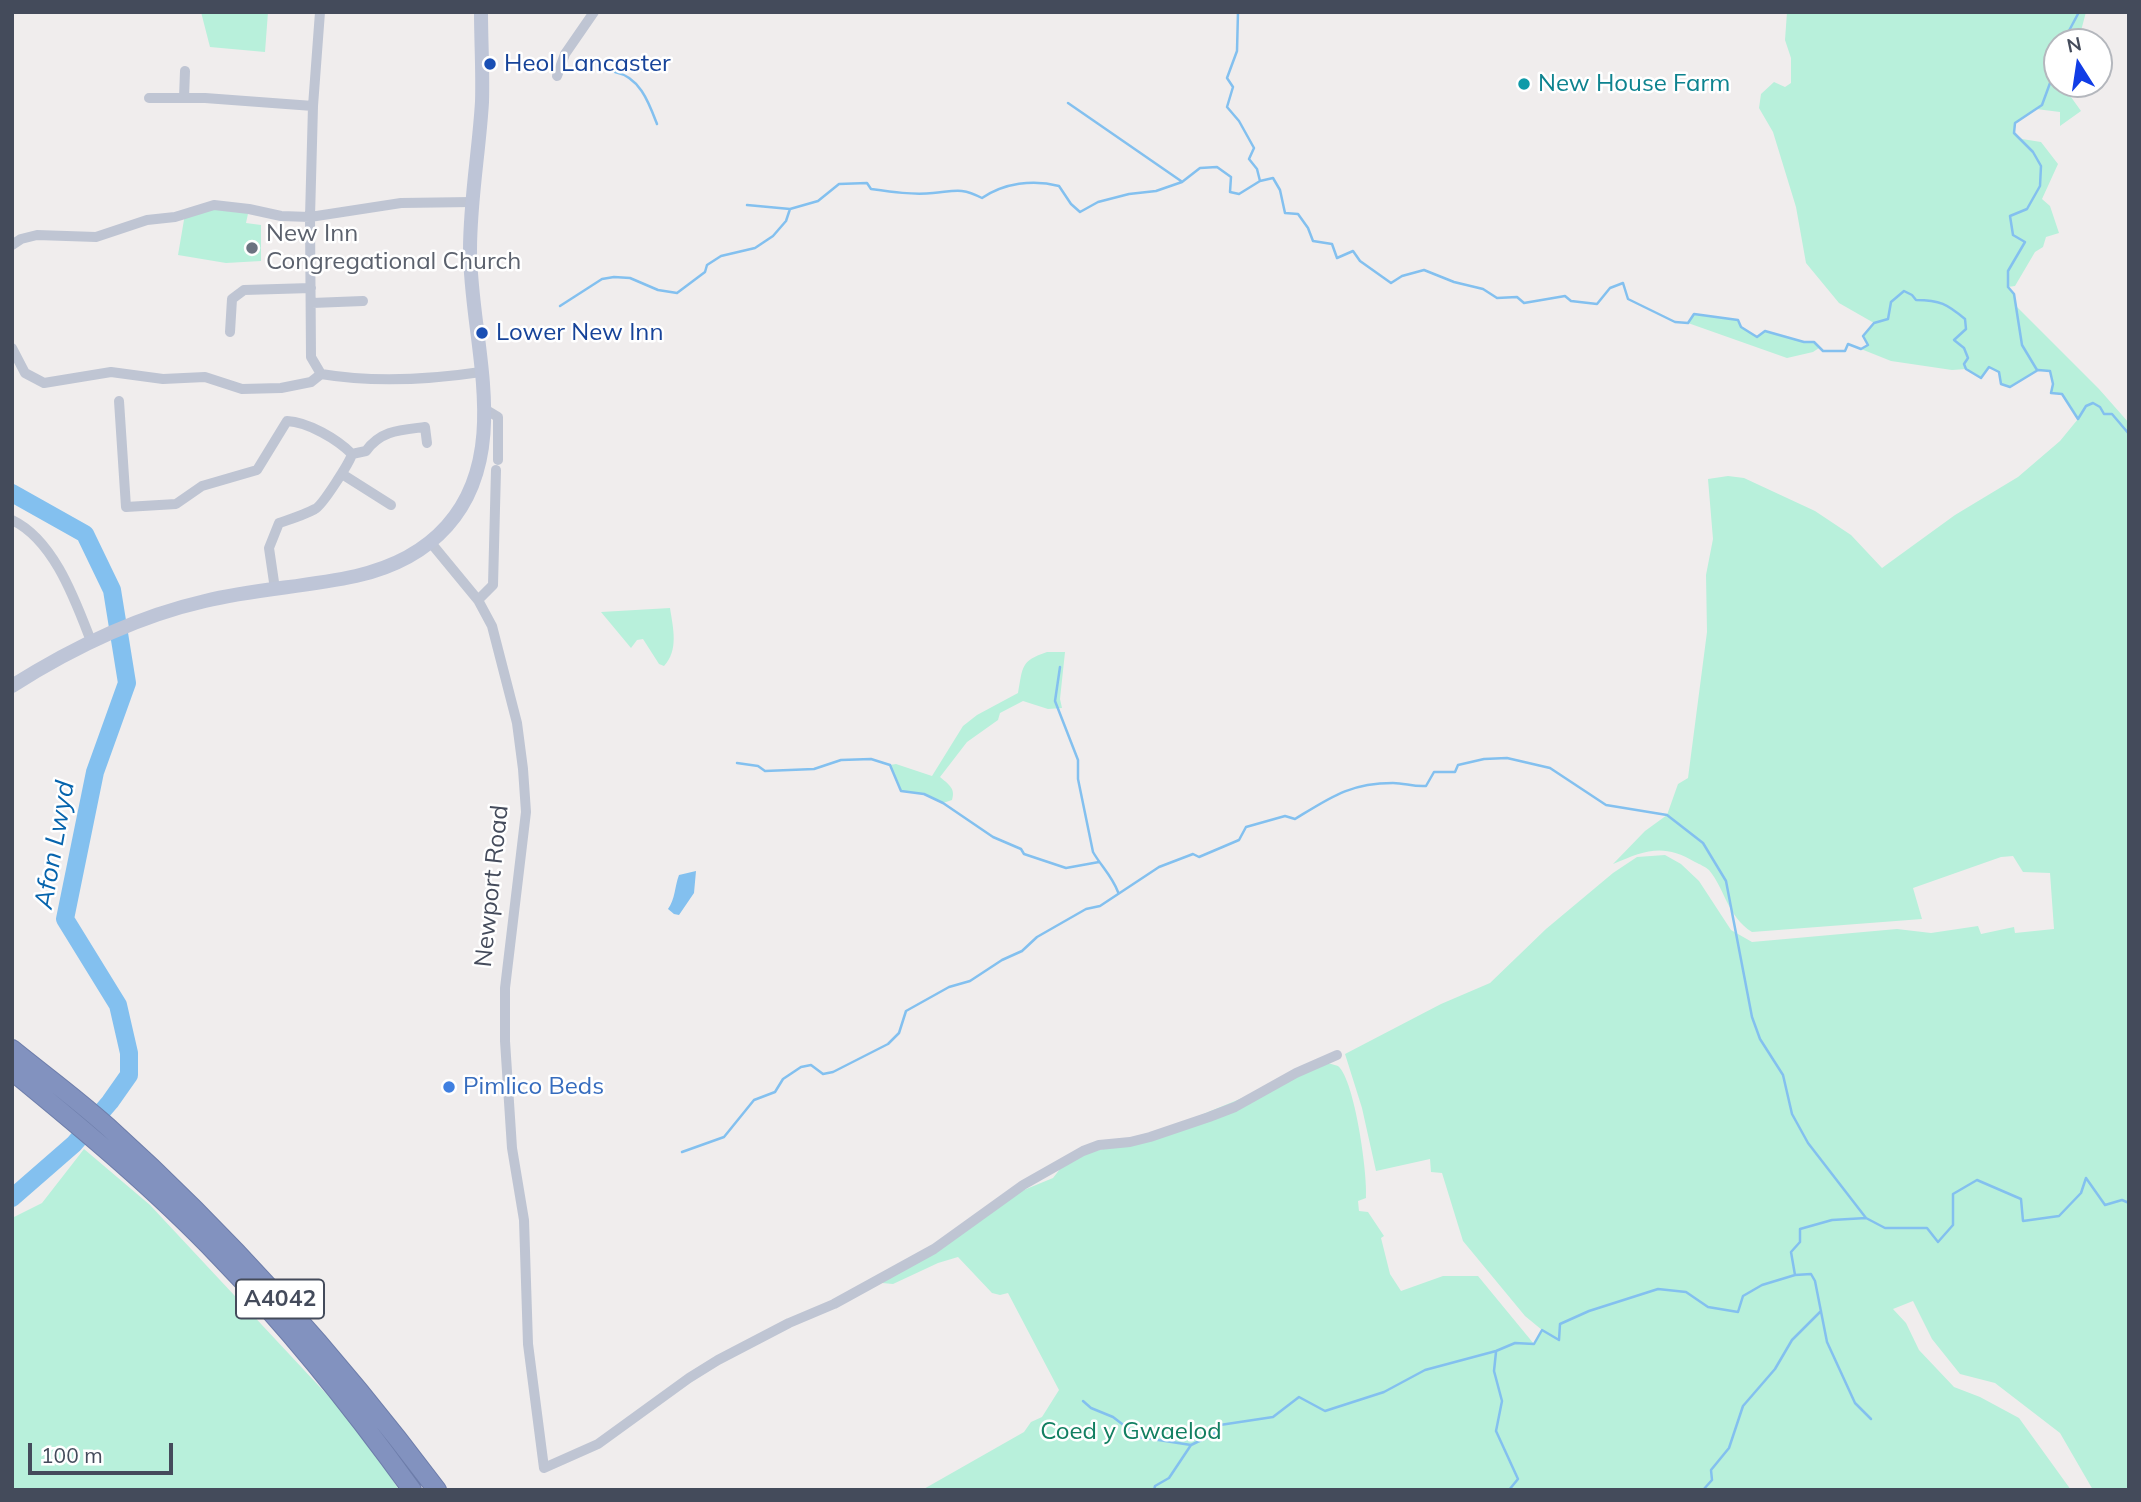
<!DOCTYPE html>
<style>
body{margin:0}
#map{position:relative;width:2141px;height:1502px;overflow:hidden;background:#f0eded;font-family:Mulish,sans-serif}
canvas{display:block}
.frame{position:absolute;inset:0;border:14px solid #444b5b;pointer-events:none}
.north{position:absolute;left:2043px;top:28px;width:70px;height:70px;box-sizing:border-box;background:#fff;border:2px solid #b4b7bd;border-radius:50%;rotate:348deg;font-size:19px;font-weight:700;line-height:28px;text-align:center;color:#444b5b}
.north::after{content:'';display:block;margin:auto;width:24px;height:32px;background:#113de6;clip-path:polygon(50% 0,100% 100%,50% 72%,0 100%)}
.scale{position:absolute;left:28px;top:1443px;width:145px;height:32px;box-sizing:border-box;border:4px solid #444b5b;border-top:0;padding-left:9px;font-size:21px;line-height:24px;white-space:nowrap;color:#444b5b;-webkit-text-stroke:5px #fff;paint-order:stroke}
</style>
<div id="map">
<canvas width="2141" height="1502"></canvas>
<div class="frame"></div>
<div class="north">N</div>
<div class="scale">100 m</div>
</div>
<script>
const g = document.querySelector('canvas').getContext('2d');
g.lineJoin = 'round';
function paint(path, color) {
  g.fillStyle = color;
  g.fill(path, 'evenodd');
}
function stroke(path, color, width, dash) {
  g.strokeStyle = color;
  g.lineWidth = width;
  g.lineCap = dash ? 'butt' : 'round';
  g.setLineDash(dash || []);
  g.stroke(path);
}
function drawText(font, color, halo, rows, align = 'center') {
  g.font = font + ' Mulish,sans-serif';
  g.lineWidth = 5;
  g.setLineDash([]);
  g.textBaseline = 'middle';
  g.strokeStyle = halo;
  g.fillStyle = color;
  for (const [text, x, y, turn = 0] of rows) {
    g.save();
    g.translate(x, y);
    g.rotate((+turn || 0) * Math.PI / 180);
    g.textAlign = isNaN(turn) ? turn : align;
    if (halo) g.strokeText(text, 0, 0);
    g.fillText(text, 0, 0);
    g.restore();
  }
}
paint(new Path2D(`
 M201 12H268L265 52 210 47Z
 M1787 12H2086L2078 42H2057V84H2069L2071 97 2081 111 2060 126V112L2036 109 2015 123 2014 133 2022 139 2041 142 2058 164 2042 199 2050 206 2059 233 2046 237 2043 247 2035 252 2015 286 2008 287 2014 294 2017 307 2099 389 2129 423V1490H2093L2060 1433 1995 1383 1960 1374 1932 1339 1913 1301 1893 1309 1906 1323 1919 1350 1954 1387 1980 1397 2019 1418 2071 1490H922L1024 1432 1031 1422 1042 1417 1059 1390 1008 1293 1000 1295 992 1293 958 1257 938 1263 893 1284 882 1283 1019 1192 1053 1178 1060 1169 1086 1153 1112 1147 1125 1146 1328 1063C1331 1064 1335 1065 1338 1066 1355 1080 1368 1176 1366 1198L1358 1201 1359 1211 1368 1212 1384 1236 1381 1238 1390 1274 1401 1291 1443 1276H1478L1534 1344 1542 1330 1525 1316 1463 1241 1442 1173 1431 1172 1430 1159 1376 1171 1362 1108 1345 1054 1441 1004 1490 983 1546 929 1613 873 1637 857 1665 855 1681 864 1699 881 1731 930 1752 942 1897 929 1931 933 1978 926 1981 934 2014 927 2015 933 2054 929 2050 873 2023 872 2013 856 2001 857 1913 888 1922 919 1752 932C1727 916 1725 889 1709 870 1706 867 1699 864 1695 862 1664 843 1645 850 1613 864L1645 831 1667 815 1678 784 1688 778 1707 632 1706 575 1713 539 1708 479 1728 476 1744 478 1815 511 1851 535 1882 568 1955 515 2018 477 2060 441 2078 419 2062 394 2051 393 2053 384 2050 371 2038 370 2010 387 2001 384 1999 372 1989 367 1981 378 1966 369 1952 370 1891 361 1861 349 1868 345 1863 336 1874 323 1839 303 1806 263 1796 207 1773 132 1759 108 1761 94 1774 82 1785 87 1791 83V58L1785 40Z
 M214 205 249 209 246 223 261 225V261L226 263 178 255 185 214Z
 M1694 314 1738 320 1741 327 1757 337 1765 331 1804 342H1814L1819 348 1813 352 1787 358 1688 323Z
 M670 608C673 628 679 650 664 666L659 664 643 639 637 640 631 648 601 612Z
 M1047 652H1065L1060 699 1062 708 1048 709 1023 701 1000 713 998 720 967 742 940 777C948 784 956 788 952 800L943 803 924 794 901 791 890 765 896 764 932 776 963 726 977 715 1018 693C1023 667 1020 661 1047 652Z
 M84 1149 150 1205 360 1430 399 1490H12V1218L42 1203Z`), '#b8f0db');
paint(new Path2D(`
 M696 871 694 893 679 915 674 914 668 909C675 900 675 885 679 875Z`), '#83c0ef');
stroke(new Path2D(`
 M1238 12 1237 51 1227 78 1233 87 1227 107 1239 121 1254 148 1249 159 1257 169 1260 181
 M2063 42 2079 12
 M615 72C640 77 649 103 657 124
 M1068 103 1181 181
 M747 205 790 209 818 201 839 184 867 183 871 189C892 192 913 195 933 193 955 191 961 187 982 198 1004 183 1033 179 1059 186L1071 204 1080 212 1098 202 1129 194 1156 191 1182 182 1200 168 1217 167 1231 177 1230 192 1239 194 1260 181 1273 178 1280 190 1285 213 1298 214 1308 228 1313 241 1332 244 1337 258 1353 251 1360 261 1391 283 1402 276 1424 270 1454 282 1483 289 1497 298 1517 297 1524 303 1565 296 1571 301 1597 304 1610 288 1623 283 1628 299 1675 322 1688 323 1694 314 1738 320 1741 327 1757 337 1765 331 1804 342H1814L1823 351H1845L1848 344 1861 349 1868 345 1863 336 1874 323 1888 319 1891 302 1904 291 1912 295 1916 300C1940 300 1947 304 1965 319L1966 329 1954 340 1964 348 1968 358 1964 364 1966 369 1981 378 1989 367 1999 372 2001 384 2010 387 2038 370 2050 371 2053 384 2051 393 2062 394 2078 419 2086 406 2093 403 2100 407 2104 414H2112L2129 434
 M560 306 602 279 614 277 630 278 658 290 677 293 705 272 707 265 721 256 755 248 773 236 786 221 790 209
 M2037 370 2022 345 2014 294 2008 287V271L2025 242 2013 235 2010 216 2027 209 2040 186 2041 166 2033 152 2014 133 2015 123 2042 105 2057 64
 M1060 667 1055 701 1078 760V779L1093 852C1101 866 1112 876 1118 892
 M737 763 758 766 765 771 814 769 841 760 871 759 890 765 901 791 924 794 943 803 993 837 1021 849 1024 854 1066 868 1099 862
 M682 1152 724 1137 754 1100 775 1092 783 1079 801 1067 811 1065 823 1074 833 1072 888 1044 899 1033 906 1011 949 987 970 981 1002 960 1022 951 1037 937 1086 909 1100 906 1159 867 1193 854 1199 857 1239 840 1246 827 1285 816 1295 819C1331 797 1350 783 1393 783 1405 783 1413 787 1426 786L1434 772H1455L1458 765 1484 759 1507 758 1550 768 1606 805 1667 815 1703 843 1726 881 1752 1017 1760 1039 1783 1075 1792 1114 1808 1143 1866 1218
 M1795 1275 1811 1274 1815 1281 1827 1342 1855 1403 1871 1419
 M1496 1352 1494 1371 1502 1401 1496 1431 1518 1479 1509 1490
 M1083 1401 1091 1408 1113 1417 1139 1437 1191 1445
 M1154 1490 1155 1486 1169 1478 1191 1445 1216 1433 1220 1425 1273 1417 1299 1397 1325 1411 1384 1392 1425 1370 1496 1351 1515 1343 1534 1344 1542 1330 1559 1340 1560 1324 1589 1311 1658 1289 1686 1292 1708 1307 1738 1312 1743 1296 1762 1285 1795 1275 1791 1252 1800 1242V1229L1832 1220 1866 1218 1885 1228H1927L1938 1242 1953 1225V1194L1977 1180 2021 1199 2023 1221 2059 1216 2081 1193 2086 1178 2105 1205 2122 1200 2129 1203
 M1703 1490 1712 1480 1711 1470 1729 1448 1743 1406 1775 1369 1792 1340 1821 1311`), '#83c0ef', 2.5);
stroke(new Path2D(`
 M12 493 85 534 112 590 127 683 95 772 65 919 118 1005 129 1053V1075L110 1102 74 1144 12 1198`), '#83c0ef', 18);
const highway = new Path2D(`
 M12 1049C44 1075 77 1099 108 1127 230 1237 338 1358 437 1490
 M12 1071C84 1130 155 1189 219 1256 289 1328 353 1408 412 1490`);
stroke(highway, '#6d7daa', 20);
stroke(new Path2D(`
 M320 12 313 106 310 217 311 357 321 374
 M557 76 565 54 594 12
 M149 98H205L313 106
 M184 98 185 71
 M12 245 21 239 37 235 96 237 147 220 175 217 214 205 249 209 281 216 310 217 401 203 472 202
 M312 303 363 301
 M230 332 232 299 244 290 311 288
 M12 348 25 373 44 383 111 372 163 379 205 377 242 389 281 388 311 382 321 374C375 383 427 380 481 372
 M119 401 126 507 176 504 202 486 257 470 287 421C308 422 337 439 352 454
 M483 408 498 417V460
 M352 454 366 451C381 430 401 430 425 427L427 443
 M342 474 391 505
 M12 520C54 540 75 600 91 641
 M431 543 478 600 492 626 517 723 523 769 526 812 505 988V1041L512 1148 524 1220 528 1344 544 1468 598 1444 689 1378 718 1360 789 1323 834 1304 934 1249 1023 1185 1083 1151 1099 1145 1130 1142 1150 1137 1209 1117 1235 1107 1296 1073 1337 1055
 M275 589 269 548 279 523C291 519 304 515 315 509 322 506 350 462 352 454
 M478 600 493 585 496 470`), '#bfc5d3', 10);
stroke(new Path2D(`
 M12 686C72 648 135 617 205 601 254 589 306 587 356 576 391 568 423 553 447 526 514 451 470 340 470 250 470 200 479 152 482 102 483 72 481 42 481 12`), '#bec5d7', 14);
stroke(highway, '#8292bf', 18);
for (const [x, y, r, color] of [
 [490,64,7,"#1a4fb4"],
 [1524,84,7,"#0f9aa8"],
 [252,248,7,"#6b7280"],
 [482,333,7,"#1a4fb4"],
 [449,1087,7,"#3f7fe0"]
]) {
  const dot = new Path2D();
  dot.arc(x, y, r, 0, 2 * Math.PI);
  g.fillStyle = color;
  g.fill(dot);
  stroke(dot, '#fff', 2.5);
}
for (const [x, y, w] of [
 [280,1299,88]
]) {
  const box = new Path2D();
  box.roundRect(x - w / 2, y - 19.5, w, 39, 5);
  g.fillStyle = '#fff';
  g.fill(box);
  stroke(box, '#444b5b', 2);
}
drawText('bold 23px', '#444b5b', null, [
 ["A4042",280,1299]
]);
drawText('24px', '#164399', '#fff', [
 ["Heol Lancaster",504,64],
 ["Lower New Inn",496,333]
], 'left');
drawText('24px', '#0d838f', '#fff', [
 ["New House Farm",1538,84]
], 'left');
drawText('24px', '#5b616d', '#fff', [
 ["New Inn",266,234],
 ["Congregational Church",266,262]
], 'left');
drawText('24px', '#444b5b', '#fff', [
 ["Newport Road",492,886,-84]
]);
drawText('24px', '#366cbe', '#fff', [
 ["Pimlico Beds",463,1087]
], 'left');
drawText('24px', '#127f61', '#fff', [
 ["Coed y Gwaelod",1131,1432]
]);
drawText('italic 26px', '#0664ad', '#fff', [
 ["Afon Lwyd",55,845,-80]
]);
</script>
